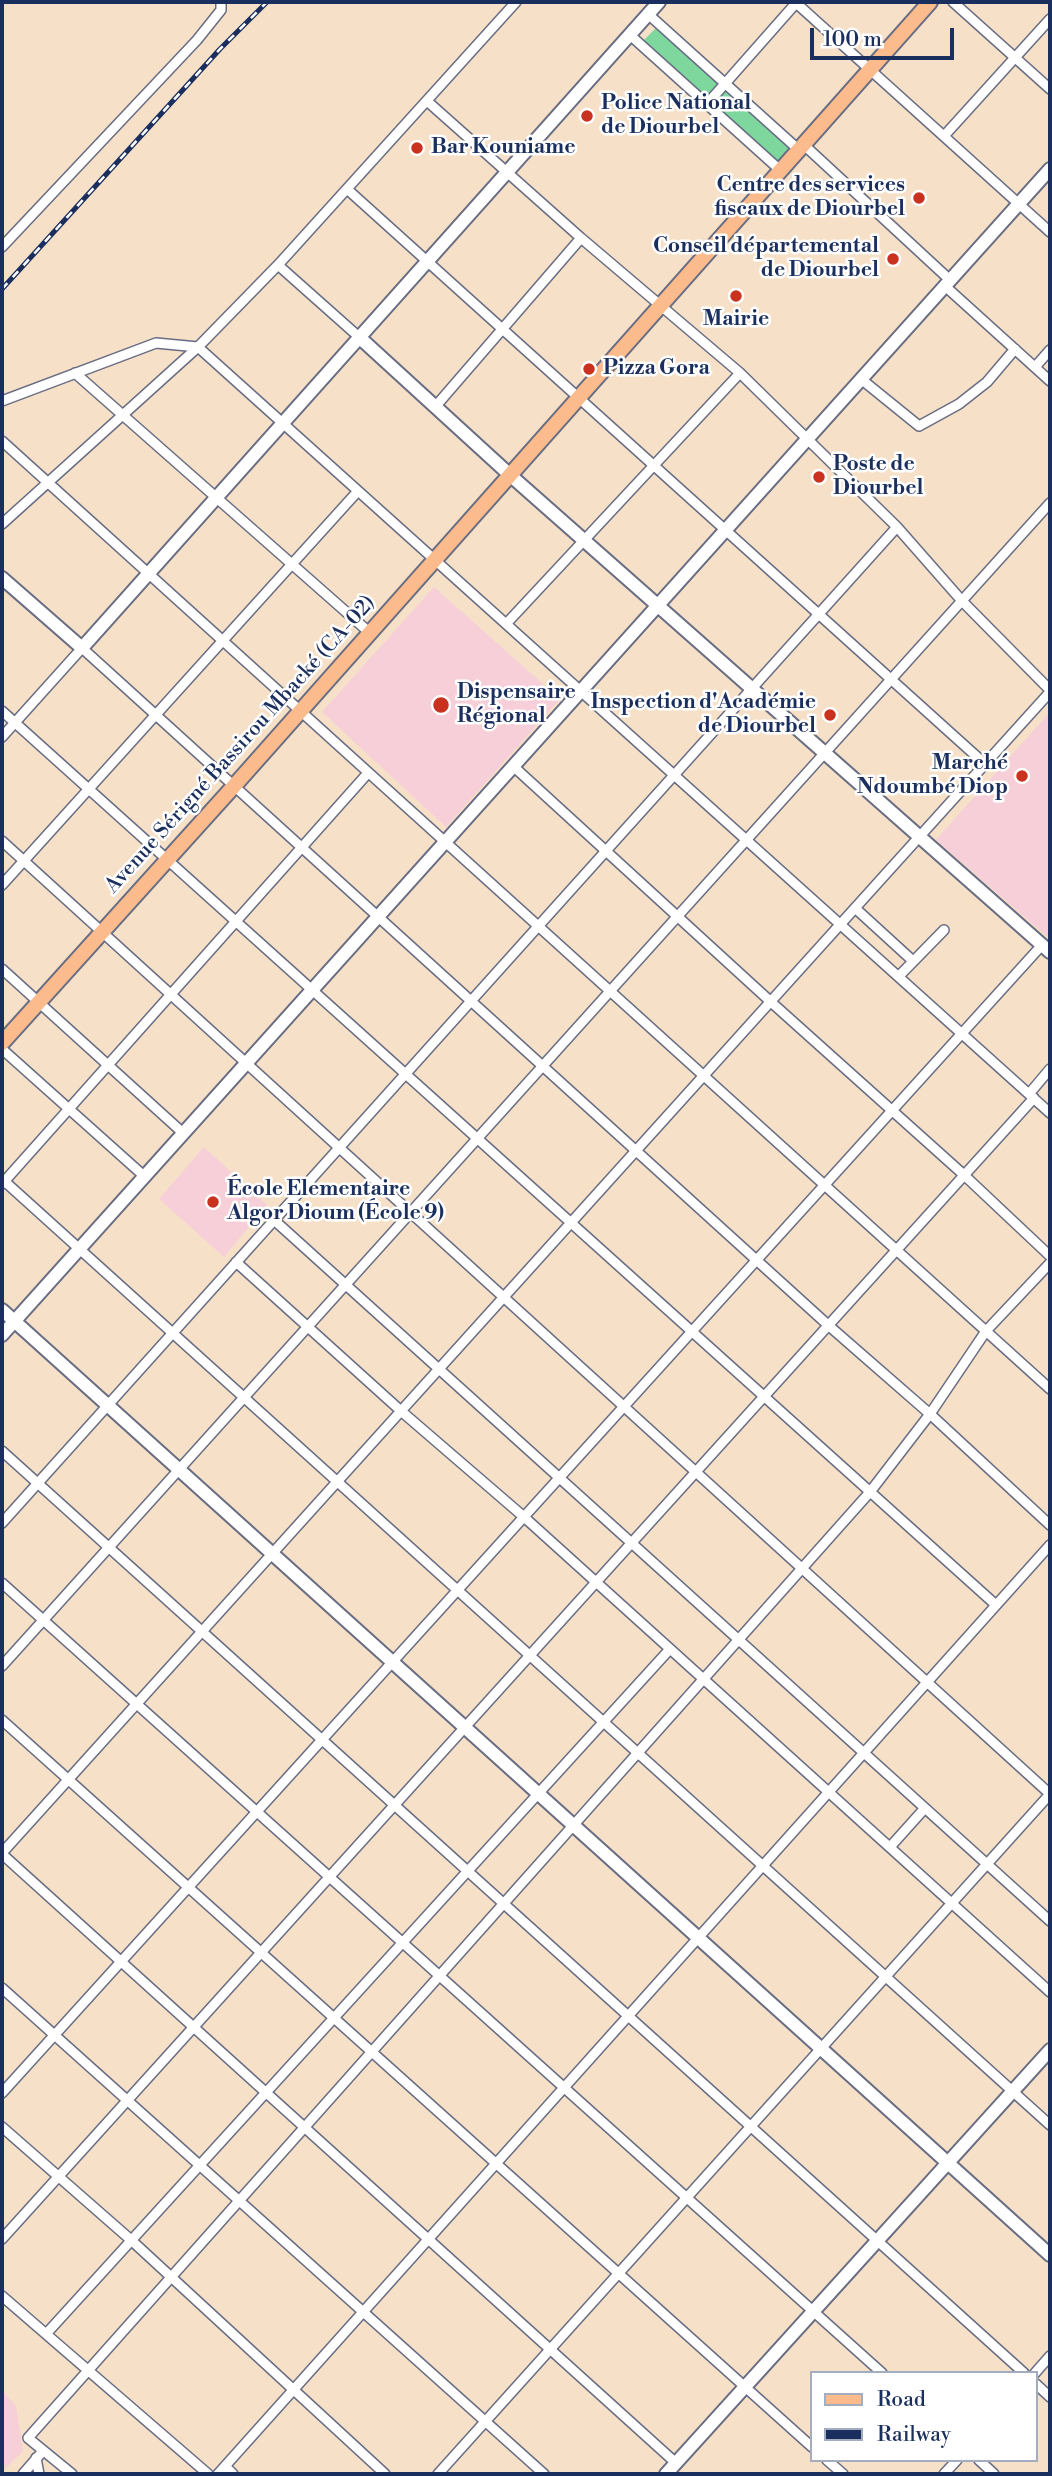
<!DOCTYPE html>
<meta charset="utf-8">
<style>
body{margin:0}
#map{position:relative;width:1052px;height:2476px;overflow:hidden;background:#f6e0c7;font-family:"Libre Bodoni",serif}
canvas{display:block}
.frame{position:absolute;inset:0;border:4px solid #1b2f5e;pointer-events:none}
.legend{position:absolute;left:810px;top:2371px;width:228px;height:91px;box-sizing:border-box;background:#fff;border:2px solid #a4acbf;margin:0;padding:9px 12px;list-style:none;font-size:21px;color:#1b2f5e}
.legend li{display:flex;align-items:center;gap:14px;height:35px}
.legend b{width:35px;border:2px solid #a4acbf}
.scale{position:absolute;left:810px;top:28px;width:144px;height:32px;box-sizing:border-box;border:4px solid #1b2f5e;border-top:0;padding-left:9px;font-size:21px;line-height:24px;white-space:nowrap;color:#1b2f5e;-webkit-text-stroke:5px #fff;paint-order:stroke}
</style>
<div id="map">
<canvas width="1052" height="2476"></canvas>
<div class="frame"></div>
<ul class="legend">
<li><b style="height:9px;background:#fbbb8d"></b>Road</li>
<li><b style="height:9px;background:#1b2f5e"></b>Railway</li>
</ul>
<div class="scale">100 m</div>
</div>
<script>
const g = document.querySelector('canvas').getContext('2d');
g.lineJoin = 'round';
function paint(path, color) {
  g.fillStyle = color;
  g.fill(path, 'evenodd');
}
function stroke(path, color, width, dash) {
  g.strokeStyle = color;
  g.lineWidth = width;
  g.lineCap = dash ? 'butt' : 'round';
  g.setLineDash(dash || []);
  g.stroke(path);
}
function drawText(font, color, halo, rows, align = 'center') {
  g.font = font + ' "Libre Bodoni",serif';
  g.lineWidth = 5;
  g.setLineDash([]);
  g.textBaseline = 'middle';
  g.strokeStyle = halo;
  g.fillStyle = color;
  for (const [text, x, y, turn = 0] of rows) {
    g.save();
    g.translate(x, y);
    g.rotate((+turn || 0) * Math.PI / 180);
    g.textAlign = isNaN(turn) ? turn : align;
    if (halo) g.strokeText(text, 0, 0);
    g.fillText(text, 0, 0);
    g.restore();
  }
}
paint(new Path2D(`
 M434 587 560 699 446 827 322 712Z
 M1050 712V939L936 840Z
 M204 1147 267 1205 224 1257 159 1199Z
 M3 2392 16 2406 23 2451 2 2472Z`), '#f6cfd9');
paint(new Path2D(`
 M656 28 792 151 780 163 644 40Z`), '#7ed89e');
const minor = new Path2D(`
 M795 2 1050 232
 M953 2 1050 89
 M648 14 799 150
 M630 35 780 170
 M427 101 581 238 740 373 897 527 962 601 1050 690
 M707 104 797 2
 M944 136 1050 19
 M803 144 950 280
 M347 189 985 764
 M2 247 197 40 221 10V2
 M278 265 359 337
 M945 286 1050 381
 M1035 367 1050 350
 M75 373 370 633
 M861 379 919 426 959 404 987 382 1015 349
 M2 401 156 343 198 347 1050 1113
 M435 407 581 238
 M2 441 1050 1389
 M2 524 198 347 278 265 516 2
 M506 624 740 373
 M2 711 996 1605
 M2 737 82 648 828 1325 930 1414 1050 1525
 M513 766 771 1002 964 1175 1050 1256
 M2 841 1050 1794
 M2 885 358 491
 M855 908 913 961
 M2 969 183 1133
 M899 976 944 930
 M2 1049 144 1176
 M1029 1094 1050 1069
 M2 1179 1050 2125
 M2 1184 368 773
 M274 1220 1050 1921
 M236 1262 401 1411 524 1517 1050 1992
 M2 1451 1024 2373
 M2 1523 897 527
 M2 1583 882 2373
 M2 1666 1050 503
 M2 1720 812 2447
 M890 1847 925 1808
 M2 1853 1050 692
 M2 1854 676 2463
 M2 1988 544 2474
 M2 2093 1042 945
 M2 2127 131 2240 385 2474
 M2 2239 1034 1098
 M2 2296 208 2474
 M46 2334 670 1649
 M1035 2373 1050 2356
 M1036 2384 1050 2397
 M36 2458 39 2474
 M827 2460 843 2474
 M979 2460 994 2474
 M225 2466 233 2474
 M23 2474 43 2451
 M72 2474 28 2438 870 1492 930 1414 986 1331 1050 1263
 M218 2474 1050 1545
 M438 2474 1050 1794
 M944 2474 957 2460`);
const tertiary = new Path2D(`
 M359 337 510 475 1050 952
 M2 578 82 648 659 2
 M2 1310 1050 2255
 M2 1335 1050 169
 M666 2474 1050 2050`);
const primary = new Path2D(`
 M2 1043 234 786 930 2`);
stroke(minor, '#686d83', 12);
stroke(tertiary, '#686d83', 16);
stroke(primary, '#686d83', 18);
stroke(minor, '#fff', 9);
stroke(tertiary, '#fff', 12);
stroke(primary, '#fbbb8d', 14);
const rail = new Path2D(`
 M2 289 220 49 267 2`);
stroke(rail, '#1b2f5e', 5);
stroke(rail, '#fff', 2.5, [8]);
for (const [x, y, r, color] of [
 [587,116,7,"#c8321e"],
 [417,148,7,"#c8321e"],
 [919,198,7,"#c8321e"],
 [893,259,7,"#c8321e"],
 [736,296,7,"#c8321e"],
 [589,369,7,"#c8321e"],
 [819,477,7,"#c8321e"],
 [441,705,9,"#c8321e"],
 [830,715,7,"#c8321e"],
 [1022,776,7,"#c8321e"],
 [213,1202,7,"#c8321e"]
]) {
  const dot = new Path2D();
  dot.arc(x, y, r, 0, 2 * Math.PI);
  g.fillStyle = color;
  g.fill(dot);
  stroke(dot, '#fff', 2.5);
}
drawText('bold 21px', '#1b2f5e', '#fff', [
 ["Police National",601,104],
 ["de Diourbel",601,128],
 ["Bar Kouniame",431,148],
 ["Centre des services",905,186,"right"],
 ["fiscaux de Diourbel",905,210,"right"],
 ["Conseil départemental",879,247,"right"],
 ["de Diourbel",879,271,"right"],
 ["Mairie",736,320,"center"],
 ["Pizza Gora",603,369],
 ["Poste de",833,465],
 ["Diourbel",833,489],
 ["Dispensaire",457,693],
 ["Régional",457,717],
 ["Inspection d'Académie",816,703,"right"],
 ["de Diourbel",816,727,"right"],
 ["Marché",1008,764,"right"],
 ["Ndoumbé Diop",1008,788,"right"],
 ["École Elementaire",227,1190],
 ["Algor Dioum (École 9)",227,1214]
], 'left');
drawText('21px', '#1b2f5e', '#fff', [
 ["Avenue Sérigné Bassirou Mbacké (CA-02)",241,745,-48]
]);
</script>
